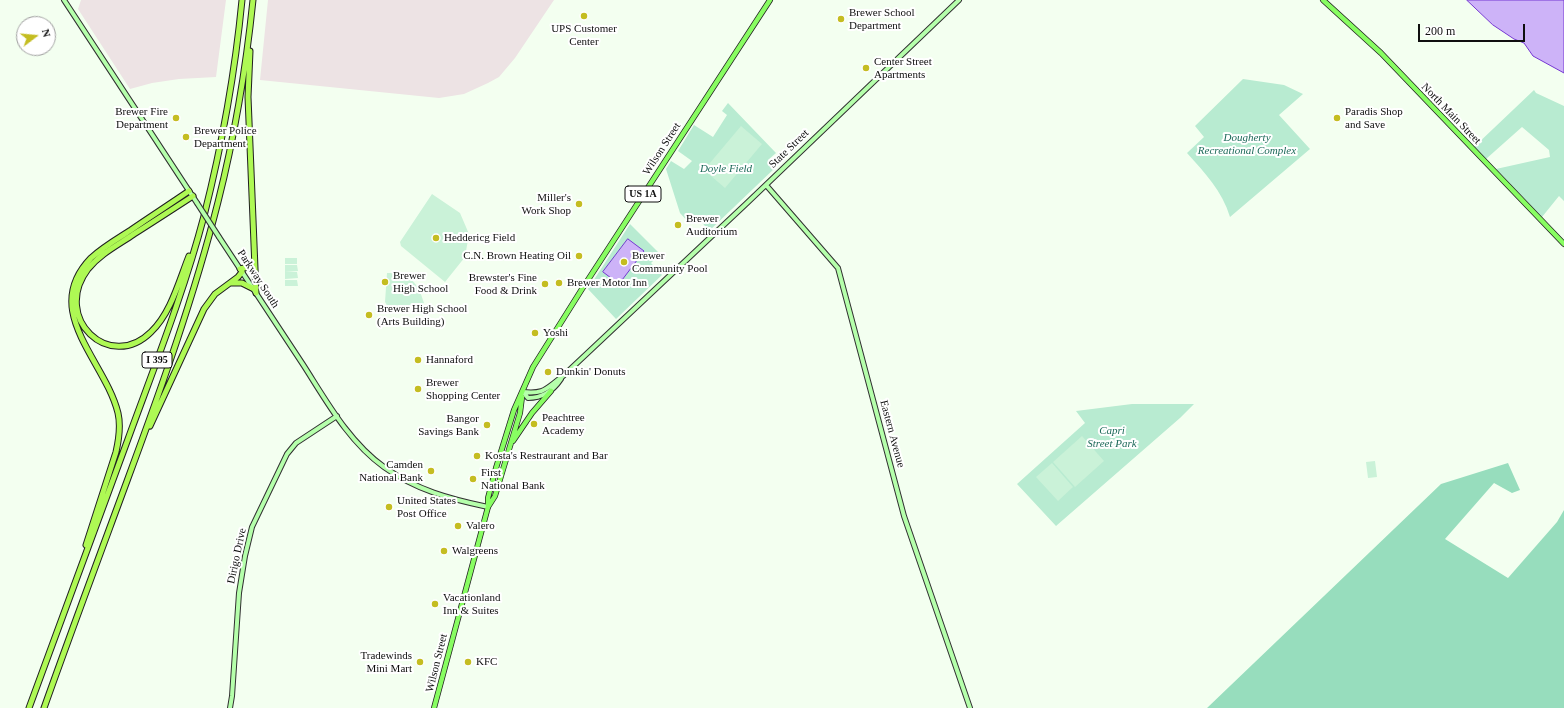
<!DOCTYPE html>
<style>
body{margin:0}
#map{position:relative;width:1564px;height:708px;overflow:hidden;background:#f3fff0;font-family:"Times New Roman",serif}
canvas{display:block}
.north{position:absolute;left:16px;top:16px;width:40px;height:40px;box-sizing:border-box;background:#fff;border:1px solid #9f9f9f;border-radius:50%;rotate:74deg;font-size:11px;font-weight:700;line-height:16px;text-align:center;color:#0f0f0f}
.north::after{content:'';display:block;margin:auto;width:14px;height:18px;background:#c4bd21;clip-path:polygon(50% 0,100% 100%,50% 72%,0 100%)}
.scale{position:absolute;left:1418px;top:24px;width:107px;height:18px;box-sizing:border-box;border:2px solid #0f0f0f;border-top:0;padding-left:5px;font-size:12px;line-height:14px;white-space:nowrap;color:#0f0f0f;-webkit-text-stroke:3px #fff;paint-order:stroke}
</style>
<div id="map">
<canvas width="1564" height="708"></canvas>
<div class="north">N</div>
<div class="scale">200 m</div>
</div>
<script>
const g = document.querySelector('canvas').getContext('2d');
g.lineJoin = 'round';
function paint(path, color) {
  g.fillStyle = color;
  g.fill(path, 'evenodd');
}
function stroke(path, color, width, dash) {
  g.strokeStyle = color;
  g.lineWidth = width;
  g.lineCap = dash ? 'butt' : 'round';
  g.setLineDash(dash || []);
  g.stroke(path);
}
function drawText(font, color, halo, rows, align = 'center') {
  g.font = font + ' "Times New Roman",serif';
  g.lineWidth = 4;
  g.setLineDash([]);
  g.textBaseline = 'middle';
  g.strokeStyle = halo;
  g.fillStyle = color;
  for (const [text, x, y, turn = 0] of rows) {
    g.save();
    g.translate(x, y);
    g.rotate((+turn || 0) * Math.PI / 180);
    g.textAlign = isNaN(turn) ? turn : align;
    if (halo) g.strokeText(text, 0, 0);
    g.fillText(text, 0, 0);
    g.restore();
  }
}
paint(new Path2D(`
 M81 0H226L216 77 179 79 152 83 130 89 78 9Z
 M268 0H554L515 58 499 77 488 83 464 94 439 98 260 80Z`), '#ede3e4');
paint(new Path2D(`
 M1243 79 1284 85 1303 94 1279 115 1310 149 1230 217C1222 191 1205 173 1187 153L1204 137 1195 126Z
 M1534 90 1536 93 1564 106V201L1559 196 1542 217 1496 169 1550 157 1549 150 1522 127 1486 159 1474 147Z
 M728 103 776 153 768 160 776 167 709 231 700 220 690 224 680 213 666 169 671 161 684 169 692 161 678 151 694 125 713 137 727 115 722 111Z
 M630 224 660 254 651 263 662 275 616 319 588 289Z
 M1132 404H1194L1180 418 1056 526 1017 484 1085 423 1076 411Z`), '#b8ebd1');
paint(new Path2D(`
 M1508 463 1520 490 1512 493 1494 483 1445 539 1508 578 1557 522 1564 510V708H1207L1441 484Z`), '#97ddbd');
paint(new Path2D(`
 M741 126 762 144 725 188 704 170Z
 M432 194 460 213 469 234 465 257 445 282 401 246 400 242Z
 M285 258H297V264H285Z
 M285 265H297L298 271 285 272Z
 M285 272H297L298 278 285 279Z
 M387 273C409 272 418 282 424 303L397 309 388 307 385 302Z
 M285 280H297L298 286H285Z
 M1082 436 1104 461 1075 487 1053 462Z
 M1375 461 1377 477 1368 478 1366 462Z
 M1052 463 1073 487 1058 501 1036 477Z`), '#caf2d8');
const water = new Path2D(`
 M1467 0H1564V73L1533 56 1524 43 1514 39 1493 25Z
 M628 239 644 251 619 284 603 272Z`);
paint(water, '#cdb3f8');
stroke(water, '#7537d2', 1);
const secondary = new Path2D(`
 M64 0 197 203
 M766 185 838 268 904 516 970 708
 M219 237C247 280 276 323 304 366 327 402 349 442 384 467 416 490 450 499 488 507
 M523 392C545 394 545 389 562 377L747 203 959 0
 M523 392 528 398C543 398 553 391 561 379
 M230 708 232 696 239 593 245 556 252 527 287 454 296 443 337 416`);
const primary = new Path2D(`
 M1323 0 1381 53 1564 244
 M513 441 532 413 551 391
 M488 507 495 496 520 413 522 397
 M434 708 488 507V498L496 468 514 410 533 367 582 289 770 0`);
const highway = new Path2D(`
 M250 51 248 97 256 293
 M189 256C179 281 171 313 151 332 110 373 51 318 88 269 100 254 118 245 134 234 153 222 173 209 193 196
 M240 269 248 267 254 261
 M231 283H242L254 289
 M150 426 204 309 215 294 238 277 242 272
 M86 545 116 452C119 439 121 426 118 413 105 360 40 311 91 258 103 247 117 239 131 230 150 217 170 204 189 191
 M29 708C62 618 95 528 128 439 155 365 184 292 204 216 222 145 235 73 242 0
 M44 708C71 632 99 557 127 481 161 389 194 297 218 202 235 135 246 68 253 0`);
stroke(secondary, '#313131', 6);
stroke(primary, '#202020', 6);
stroke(highway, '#202020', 7);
stroke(secondary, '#b5ffab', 4);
stroke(primary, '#88fd62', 4.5);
stroke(highway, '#aef954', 5);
const secondaryBridge = new Path2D(`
 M197 203 219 237`);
stroke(secondaryBridge, '#313131', 6, []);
stroke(secondaryBridge, '#b5ffab', 4);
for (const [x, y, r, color] of [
 [584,16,4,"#c4bd21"],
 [841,19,4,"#c4bd21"],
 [866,68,4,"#c4bd21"],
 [176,118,4,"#c4bd21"],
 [1337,118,4,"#c4bd21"],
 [186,137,4,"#c4bd21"],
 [579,204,4,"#c4bd21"],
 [678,225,4,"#c4bd21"],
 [436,238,4,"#c4bd21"],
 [579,256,4,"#c4bd21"],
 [624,262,4,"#c4bd21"],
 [385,282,4,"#c4bd21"],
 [559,283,4,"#c4bd21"],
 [545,284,4,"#c4bd21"],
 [369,315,4,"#c4bd21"],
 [535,333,4,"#c4bd21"],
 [418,360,4,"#c4bd21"],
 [548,372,4,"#c4bd21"],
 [418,389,4,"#c4bd21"],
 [534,424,4,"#c4bd21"],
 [487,425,4,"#c4bd21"],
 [477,456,4,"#c4bd21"],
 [431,471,4,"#c4bd21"],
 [473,479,4,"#c4bd21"],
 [389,507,4,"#c4bd21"],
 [458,526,4,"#c4bd21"],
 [444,551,4,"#c4bd21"],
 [435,604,4,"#c4bd21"],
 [420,662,4,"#c4bd21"],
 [468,662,4,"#c4bd21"]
]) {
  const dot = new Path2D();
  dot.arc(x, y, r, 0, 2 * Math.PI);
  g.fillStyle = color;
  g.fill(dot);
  stroke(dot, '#fff', 1.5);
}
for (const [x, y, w] of [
 [643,194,36],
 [157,360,30]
]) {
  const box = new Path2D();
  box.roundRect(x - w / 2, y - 8, w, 16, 3);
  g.fillStyle = '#fff';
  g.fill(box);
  stroke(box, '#0f0f0f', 1);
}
drawText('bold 10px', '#0f0f0f', null, [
 ["US 1A",643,194],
 ["I 395",157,360]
]);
drawText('11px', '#0f0f0f', '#fff', [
 ["Brewer School",849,13],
 ["Department",849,26],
 ["UPS Customer",584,29,"center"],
 ["Center",584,42,"center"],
 ["Center Street",874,62],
 ["Apartments",874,75],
 ["Brewer Fire",168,112,"right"],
 ["Department",168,125,"right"],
 ["Paradis Shop",1345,112],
 ["and Save",1345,125],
 ["Brewer Police",194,131],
 ["Department",194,144],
 ["Miller's",571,198,"right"],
 ["Work Shop",571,211,"right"],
 ["Brewer",686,219],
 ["Auditorium",686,232],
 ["Heddericg Field",444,238],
 ["C.N. Brown Heating Oil",571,256,"right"],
 ["Brewer",632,256],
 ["Community Pool",632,269],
 ["Brewer",393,276],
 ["High School",393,289],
 ["Brewster's Fine",537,278,"right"],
 ["Food & Drink",537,291,"right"],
 ["Brewer Motor Inn",567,283],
 ["Brewer High School",377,309],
 ["(Arts Building)",377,322],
 ["Yoshi",543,333],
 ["Hannaford",426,360],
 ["Dunkin' Donuts",556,372],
 ["Brewer",426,383],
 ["Shopping Center",426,396],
 ["Peachtree",542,418],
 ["Academy",542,431],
 ["Bangor",479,419,"right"],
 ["Savings Bank",479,432,"right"],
 ["Kosta's Restraurant and Bar",485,456],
 ["Camden",423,465,"right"],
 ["National Bank",423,478,"right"],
 ["First",481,473],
 ["National Bank",481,486],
 ["United States",397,501],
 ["Post Office",397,514],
 ["Valero",466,526],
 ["Walgreens",452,551],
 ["Vacationland",443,598],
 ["Inn & Suites",443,611],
 ["Tradewinds",412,656,"right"],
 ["Mini Mart",412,669,"right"],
 ["KFC",476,662]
], 'left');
drawText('11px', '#0f0f0f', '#fff', [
 ["North Main Street",1451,114,46],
 ["Wilson Street",662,149,-57],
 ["State Street",789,149,-44],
 ["Parkway South",258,279,57],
 ["Eastern Avenue",892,434,75],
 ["Dirigo Drive",237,556,-78],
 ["Wilson Street",437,663,-76]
]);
drawText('italic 11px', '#1c6959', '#fff', [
 ["Dougherty",1247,138],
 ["Recreational Complex",1247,151],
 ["Doyle Field",726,169],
 ["Capri",1112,431],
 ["Street Park",1112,444]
]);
</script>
